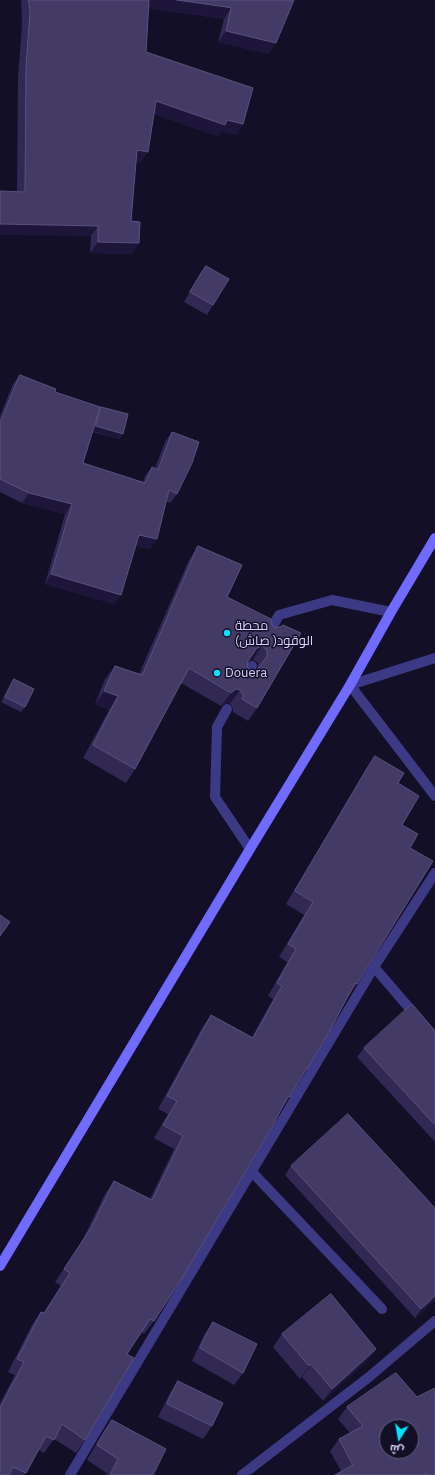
<!DOCTYPE html>
<meta charset="utf-8">
<style>
body{margin:0}
#map{position:relative;width:435px;height:1475px;overflow:hidden;background:#130f26;font-family:"IBM Plex Sans",Cairo,sans-serif}
canvas{display:block}
.north{position:absolute;left:379px;top:1419px;width:40px;height:40px;box-sizing:border-box;background:#130f26;border:1px solid #625e7d;border-radius:50%;rotate:191deg;font-size:11px;font-weight:700;line-height:16px;text-align:center;color:#d9d4ff}
.north::after{content:'';display:block;margin:auto;width:14px;height:18px;background:#00e5ff;clip-path:polygon(50% 0,100% 100%,50% 72%,0 100%)}
</style>
<div id="map">
<canvas width="435" height="1475"></canvas>
<div class="north">ش</div>
</div>
<script>
const g = document.querySelector('canvas').getContext('2d');
g.lineJoin = 'round';
function stroke(path, color, width, dash) {
  g.strokeStyle = color;
  g.lineWidth = width;
  g.lineCap = dash ? 'butt' : 'round';
  g.setLineDash(dash || []);
  g.stroke(path);
}
function paint(path, color) {
  g.fillStyle = color;
  g.fill(path, 'evenodd');
}
function drawText(font, color, halo, rows, align = 'center') {
  g.font = font + ' "IBM Plex Sans",Cairo,sans-serif';
  g.lineWidth = 3;
  g.setLineDash([]);
  g.textBaseline = 'middle';
  g.strokeStyle = halo;
  g.fillStyle = color;
  for (const [text, x, y, turn = 0] of rows) {
    g.save();
    g.translate(x, y);
    g.rotate((+turn || 0) * Math.PI / 180);
    g.textAlign = isNaN(turn) ? turn : align;
    if (halo) g.strokeText(text, 0, 0);
    g.fillText(text, 0, 0);
    g.restore();
  }
}
stroke(new Path2D(`
 M268 635 279 615 332 600 391 612
 M244 678 252 666
 M227 709 217 727 215 797 250 849`), '#3d3a85', 10);
stroke(new Path2D(`
 M435 658 350 685 435 796
 M374 967 435 1038
 M252 1172 382 1309
 M70 1475 374 967 435 873
 M242 1475 369 1377 435 1321`), '#3d3a85', 10);
stroke(new Path2D(`
 M0 1266 250 849 350 685 391 612 435 538`), '#6f6bff', 10);
paint(new Path2D(`
 M21 0H294L269 54 218 42 224 19 148 8 146 52 243 124 236 135 221 131 218 136 154 114 140 163 136 162 131 221 139 243 132 254 90 253 91 236 17 191 18 77 22 24Z
 M206 266 213 305 207 315 184 302 199 275Z
 M20 375 55 392 100 409 101 407 123 434 120 439 92 432 83 463 143 482 145 476 152 467 155 468 165 442 172 432 177 494 170 503 166 501 157 539 150 549 136 546 115 604 45 584 65 514 22 503 0 492V416L13 384Z
 M198 546 227 597 272 625 275 628 257 708 248 721 233 712V709L230 704 227 703 221 706 181 683 135 769 126 783 83 758 109 710 95 704 105 679 115 666 139 674 189 560ZM253 660 258 663 257 669V670H250L247 667 248 662Z
 M14 679 25 707 21 712 1 702 11 684Z
 M375 756 398 783 402 825 410 848 357 984 348 997 307 1069 300 1078 290 1097 281 1110 154 1321 144 1334 141 1332 127 1354 85 1440 76 1453 54 1439 44 1453 39 1450 25 1475H0V1403L15 1375 8 1372 32 1325 41 1312 44 1313 61 1286 55 1282 82 1241 105 1194 114 1181 150 1199 174 1149 154 1138 168 1114 158 1109 202 1028 211 1015 252 1037 273 999 268 996 287 962 279 957 304 915 286 904 366 769Z
 M435 1031V1142L357 1057 364 1048Z
 M291 1166 435 1208V1300L415 1318 285 1175Z
 M213 1322 243 1373 234 1385 192 1361 204 1335Z
 M282 1334 376 1349 367 1361 323 1401 302 1377 300 1379 273 1347Z
 M178 1381 212 1426 203 1439 158 1417 170 1393Z
 M417 1397 435 1475H335L341 1471 330 1451 339 1439 350 1433 338 1419 347 1407Z
 M112 1420 153 1475H107L108 1474 87 1460 102 1434Z`), '#312854');
paint(new Path2D(`
 M146 0H177L231 8 224 19 142 7Z
 M226 31 276 43 269 54 218 42Z
 M156 101 227 120 243 124 236 135 221 131 218 136 148 112Z
 M137 150 148 152 140 163 130 161Z
 M0 224 98 226 91 236 0 235Z
 M98 242 139 243 132 254 90 253Z
 M96 426 123 434 120 439 92 431Z
 M29 493 72 504 65 514 22 503Z
 M139 535 157 539 150 549 132 545Z
 M51 574 121 595 115 604 45 584Z
 M262 646 253 660 247 662 256 649Z
 M236 689 240 690 230 704 227 703 221 706 231 693Z
 M104 691 118 696 109 710 95 704Z
 M435 1296V1300L415 1318 421 1309Z
 M376 1349 367 1361 323 1401 332 1389Z
 M311 1364 302 1377 300 1379 309 1366Z`), '#1d163a');
const building = new Path2D(`
 M29 0H149L146 52 253 88 243 124 227 120 225 125 156 101 148 152 137 150 131 221 140 222 139 243 98 242V226L0 224V191L25 192 26 66 30 13Z
 M177 0H294L276 43 226 31 231 8Z
 M206 266 229 279 213 305 190 292Z
 M20 375 56 389 55 392 100 407 83 463 145 483 152 467 158 470 172 432 199 442 192 463 177 494 169 490 157 539 139 535 121 595 51 574 72 504 29 493 0 479V423Z
 M101 407 128 414 123 434 96 426Z
 M198 546 242 565 227 597 271 619 272 625 275 628 280 627 283 625 301 633 257 708 242 699 243 695 240 690 236 689 231 693 189 668 135 769 93 745 118 696 104 691 115 666 142 675ZM262 646 267 650V656L257 670H250L247 667 248 661 256 649Z
 M14 679 34 689 25 707 5 697Z
 M375 756 404 773 398 783 419 796 402 825 418 834 410 848 433 861 357 984 355 983 329 1032 307 1069H306L290 1097 288 1096 272 1127 182 1278 154 1321 150 1319 127 1354 134 1358 85 1440 62 1424 54 1440 46 1436 26 1473 13 1467 9 1475H0V1408L24 1362 17 1359 41 1312 44 1313 70 1273 64 1269 91 1228 114 1181 152 1200 183 1136 163 1125 177 1101 167 1096 211 1015 253 1038 282 986 277 983 296 949 288 944 313 902 295 891Z
 M0 915 10 922 0 936Z
 M412 1004 435 1031V1125L364 1048Z
 M348 1114 435 1208V1296L421 1309 291 1166Z
 M331 1294 376 1349 332 1389 311 1364 309 1366 282 1334Z
 M213 1322 257 1344 243 1373 200 1348Z
 M396 1373 417 1397 435 1388V1475H426V1474L424 1475H335L353 1465 339 1439 363 1426 347 1407ZM387 1427H411V1451H387Z
 M178 1381 223 1403 212 1426 167 1404Z
 M112 1420 166 1449 153 1475H110L118 1459 97 1445Z`);
paint(building, '#433a66');
stroke(building, '#5a527e', 1);
for (const [x, y, r, color] of [
 [227,633,4,"#00e5ff"],
 [217,673,4,"#00e5ff"]
]) {
  const dot = new Path2D();
  dot.arc(x, y, r, 0, 2 * Math.PI);
  g.fillStyle = color;
  g.fill(dot);
  stroke(dot, '#130f26', 1.5);
}
drawText('13px', '#d9d4ff', '#130f26', [
 ["محطة",235,626],
 ["الوقود( صاش)",235,641],
 ["Douera",225,673]
], 'left');
</script>
